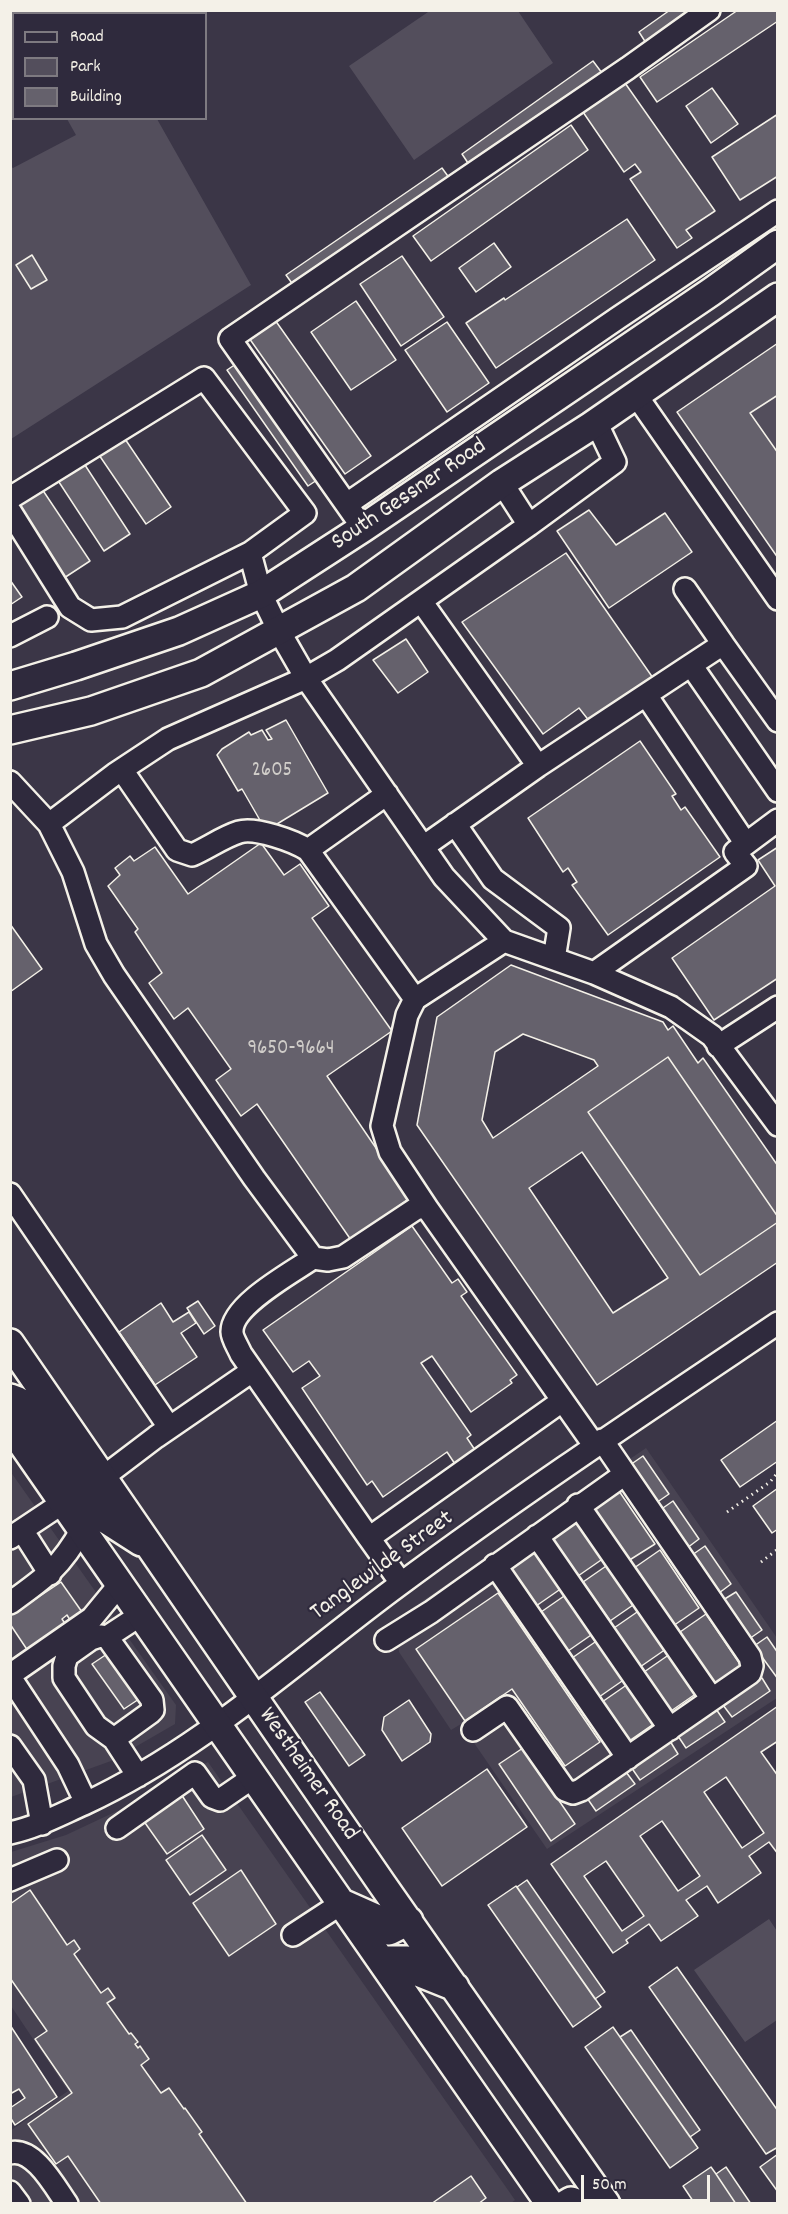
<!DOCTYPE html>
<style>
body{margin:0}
#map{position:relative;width:788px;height:2214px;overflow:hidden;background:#3b3647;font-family:Dekko,sans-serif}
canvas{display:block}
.frame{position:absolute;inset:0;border:12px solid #f4f1e8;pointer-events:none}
.legend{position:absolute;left:12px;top:12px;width:195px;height:108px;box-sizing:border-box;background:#2f2a3d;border:2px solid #7e7a81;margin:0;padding:8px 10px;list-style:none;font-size:18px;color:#f4f1e8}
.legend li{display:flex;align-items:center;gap:12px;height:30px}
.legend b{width:30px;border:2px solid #7e7a81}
.scale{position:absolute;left:581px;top:2175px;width:129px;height:27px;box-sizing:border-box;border:3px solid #f4f1e8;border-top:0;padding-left:8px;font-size:18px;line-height:21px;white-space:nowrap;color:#f4f1e8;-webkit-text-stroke:4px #2f2a3d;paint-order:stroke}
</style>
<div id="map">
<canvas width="788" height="2214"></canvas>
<div class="frame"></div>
<ul class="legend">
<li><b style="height:8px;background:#2f2a3d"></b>Road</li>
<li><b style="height:16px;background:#534e5c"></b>Park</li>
<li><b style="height:16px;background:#65616c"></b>Building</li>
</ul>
<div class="scale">50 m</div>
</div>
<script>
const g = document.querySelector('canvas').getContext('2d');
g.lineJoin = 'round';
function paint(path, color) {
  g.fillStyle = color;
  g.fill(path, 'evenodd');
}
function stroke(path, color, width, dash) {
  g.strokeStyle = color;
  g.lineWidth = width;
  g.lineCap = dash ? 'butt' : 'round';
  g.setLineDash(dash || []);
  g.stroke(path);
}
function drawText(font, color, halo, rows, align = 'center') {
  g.font = font + ' Dekko,sans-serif';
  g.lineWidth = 4.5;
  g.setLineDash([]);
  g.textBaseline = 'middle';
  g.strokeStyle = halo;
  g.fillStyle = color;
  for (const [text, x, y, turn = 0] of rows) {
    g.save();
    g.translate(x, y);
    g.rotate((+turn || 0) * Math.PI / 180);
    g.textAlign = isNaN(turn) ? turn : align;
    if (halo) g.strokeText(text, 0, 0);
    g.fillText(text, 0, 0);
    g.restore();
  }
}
paint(new Path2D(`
 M646 1448 777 1638V1698L547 1849 461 1724 451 1730 399 1652 396 1619Z
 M10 1471 176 1705 175 1724 111 1761 11 1797Z
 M208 1762 515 2200 510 2204 11 2203 10 2131 68 2091 11 2006V1852L66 1835 132 1804Z`), '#484352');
paint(new Path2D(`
 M431 10 518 11 553 63 414 160 349 66Z
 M67 119H157L251 285 11 439 10 166 13 168 76 135Z
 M777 395V453L750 413Z
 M769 1919 777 1931V2020L745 2042 694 1970Z`), '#534e5c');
const building = new Path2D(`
 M670 10H689L691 13 646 43 639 32Z
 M738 10H778V21L657 102 640 77Z
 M14 43V96L10 90V45Z
 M593 61 602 73 470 166 462 154Z
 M625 83 715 211 686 230 692 238 677 248 630 179 641 172 635 164 624 172 583 112Z
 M712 88 738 124 711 143 686 106Z
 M778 114V176L740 200 712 157Z
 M571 125 588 150 431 261 413 236Z
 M442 168 450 179 294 286 286 275Z
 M627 219 655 260 496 368 466 323 504 298 505 300Z
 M494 243 511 267 476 292 459 268Z
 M32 255 47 280 31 289 16 265Z
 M402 256 444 317 401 346 360 284Z
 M356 301 396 360 351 390 311 332Z
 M275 320 371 456 345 474 249 338Z
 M447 322 489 383 447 412 405 350Z
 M778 343V395L750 413 778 453V558L677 412Z
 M239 362 320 478 308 486 227 370Z
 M123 436 171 507 146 524 97 452Z
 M83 462 130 534 104 551 57 479Z
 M42 489 90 561 64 578 16 506Z
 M589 510 616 545 665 513 692 552 609 608 557 531Z
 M566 553 653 678 590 722 579 708 543 734 462 622Z
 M10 580 22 597 10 605Z
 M406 639 428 672 398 693 373 660Z
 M286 720 328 793 277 824 278 827 271 830 261 822 242 789 238 791 217 755 222 749 249 732 251 735 262 730 268 740 272 739 266 730Z
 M640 741 676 794 672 796 681 810 685 807 720 857 608 935 572 885 577 882 568 868 563 872 528 818Z
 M261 843 284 875 300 864 329 906 312 918 392 1031 327 1076 410 1198 351 1240 257 1104 241 1116 216 1080 231 1069 188 1008 174 1019 149 983 162 973 135 932 138 929 108 886 120 875 115 868 130 856 134 861 155 847 188 894Z
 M778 847V978L714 1020 672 958 775 886 758 860Z
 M10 924 42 969 10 992Z
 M511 965 663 1022 668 1030 673 1026 698 1063 703 1058 778 1166V1217L668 1057 588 1112 700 1275 778 1222V1262L597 1385 417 1125 437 1017ZM523 1034 594 1060 598 1066 493 1138 482 1120 495 1052ZM582 1152 668 1278 613 1313 529 1188Z
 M668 1057 778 1217V1222L700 1275 588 1112Z
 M412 1226 452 1283 458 1279 467 1292 461 1296 517 1375 510 1380 512 1383 471 1412 432 1356 421 1363 471 1435 467 1438 475 1450 455 1464 447 1452 383 1497 372 1481 367 1485 302 1388 320 1376 309 1361 293 1372 263 1330Z
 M198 1301 215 1326 204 1334 187 1308Z
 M161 1303 173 1322 189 1312 196 1323 181 1333 197 1357 155 1385 119 1332Z
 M778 1420V1461L740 1487 721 1460Z
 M643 1456 669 1494 656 1503 630 1465Z
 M778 1488V1529L772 1533 753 1506Z
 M619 1491 655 1544 628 1561 593 1509Z
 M673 1501 699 1539 687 1548 660 1510Z
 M577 1519 604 1558 578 1576 551 1537Z
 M705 1546 731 1584 719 1593 692 1555Z
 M535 1549 562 1588 536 1606 509 1567Z
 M660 1550 699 1608 673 1626 634 1568Z
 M609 1564 636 1603 610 1621 583 1582Z
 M61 1582 82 1612 70 1620 67 1615 62 1619 66 1625 28 1651 10 1624V1616Z
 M736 1592 762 1630 749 1639 723 1600Z
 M498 1593 600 1742 565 1766 512 1689 465 1721 416 1649Z
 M567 1594 594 1633 568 1651 541 1612Z
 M640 1610 666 1649 640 1667 614 1628Z
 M706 1614 742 1667 715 1684 680 1632Z
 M767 1637 778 1653V1679L754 1646Z
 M598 1640 625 1679 599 1697 572 1658Z
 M110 1652 142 1697 124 1709 92 1664Z
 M670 1654 697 1693 671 1711 644 1672Z
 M762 1678 770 1691 732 1717 723 1705Z
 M628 1684 655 1723 629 1741 602 1702Z
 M320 1692 365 1755 349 1766 305 1702Z
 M409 1700 431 1734 430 1742 402 1761 382 1730 384 1717Z
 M778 1706V1741L761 1752 778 1776V1854L769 1842 749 1856 761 1873 718 1903 707 1886 686 1900 698 1916 661 1941 649 1924 626 1940 628 1943 613 1953 551 1864ZM726 1777 764 1833 742 1848 704 1792ZM662 1821 700 1876 678 1891 640 1836ZM606 1861 644 1916 622 1931 584 1876Z
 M716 1709 725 1722 686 1748 678 1736Z
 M670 1741 678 1754 640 1780 631 1767Z
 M523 1748 575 1824 551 1841 499 1764Z
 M487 1769 527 1827 442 1886 402 1828Z
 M626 1772 635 1784 596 1811 587 1798Z
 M181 1794 204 1829 167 1854 143 1820Z
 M202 1835 226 1870 190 1895 166 1860Z
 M241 1870 276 1924 229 1956 193 1903Z
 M527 1880 605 1992 595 1999 517 1887Z
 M516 1886 601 2007 573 2027 488 1905Z
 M30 1890 67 1945 74 1940 80 1949 74 1954 101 1993 108 1988 115 1998 107 2003 129 2034 131 2033 138 2042 135 2044 138 2048 140 2046 149 2059 141 2065 161 2093 169 2088 184 2109 185 2108 202 2132 199 2134 247 2204H101L68 2156 56 2164 28 2124 72 2093 35 2039 47 2031 10 1978V1904Z
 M677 1967 778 2111V2147L766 2154 649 1987Z
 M10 2025 57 2097 15 2125 10 2117V2108L25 2098 19 2089 10 2094Z
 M613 2027 698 2148 670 2168 585 2047Z
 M631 2030 700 2130 690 2137 620 2037Z
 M778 2154V2192L760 2167Z
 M711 2167 716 2174 736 2204H695L683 2186Z
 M726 2167 751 2204H736L716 2174Z
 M471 2176 486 2198 478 2204H431Z`);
paint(building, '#65616c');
stroke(building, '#f4f1e8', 1.5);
const minor = new Path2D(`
 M636 395 778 599
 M10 498 204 378 305 513 250 553 122 617 91 620 70 607 10 511
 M347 504 618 318 778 211
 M529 525 615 462 596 422
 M363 528 230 339 628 68 709 10
 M250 553 261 594 279 631 306 678 444 877 504 941 594 973 671 1007 712 1036 778 1125
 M685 589 723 644
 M421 601 538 766 423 847
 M10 636 47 617
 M691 665 723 644 778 721
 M646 695 746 844
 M538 766 691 665 778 791
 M122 770 177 850 192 855C208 848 223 837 239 832 255 827 294 841 308 850L415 999 407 1015 382 1126 390 1152 427 1208
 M10 782 49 824 115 774 168 739 306 678 337 660 529 525 502 483
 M49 824 73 872 96 944 114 975 254 1178 313 1258 328 1260 343 1257 417 1208H427L594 1445
 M455 824 493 879 559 928 554 959
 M308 850 387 794
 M594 973 746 866 735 852 778 820
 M415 999 504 941
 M718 1046 778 1007
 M10 1194 169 1427
 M313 1258C293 1272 231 1305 232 1332 232 1338 238 1347 241 1354L369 1538
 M102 1478 156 1437 252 1371
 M578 1505 712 1699
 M22 1530 50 1574
 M537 1536 670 1729
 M10 1538 64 1502
 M495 1565 628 1758
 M401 1583 369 1538 562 1401
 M10 1603C45 1578 61 1567 82 1529
 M107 1637 152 1700 153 1710 150 1713 114 1739
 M386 1640 431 1612 625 1474
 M10 1675 92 1618 120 1584
 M10 1677 68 1765 86 1803
 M473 1730 507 1707 565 1790 573 1793 581 1790 750 1673 752 1666 750 1657 602 1440
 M10 1746 34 1780 42 1824
 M138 1776 114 1739 96 1726 64 1678V1666L67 1656 91 1639 100 1636 107 1637 142 1614
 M117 1828 195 1773 212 1797 220 1800 255 1776
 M10 1833C37 1827 59 1815 84 1804 202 1749 296 1661 399 1585 523 1493 650 1409 778 1323
 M10 1880 57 1860
 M293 1935 342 1903
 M10 2153C34 2147 55 2187 67 2204
 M10 2192 19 2204`);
const major = new Path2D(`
 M10 686 76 666 179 631 261 594 363 528 711 292 778 244
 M10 730 91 711 201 673 356 588 502 483 591 426 778 297
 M10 1343 382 1884 606 2204
 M10 1398 18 1401 72 1475 85 1482 102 1478
 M10 1426 550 2204
 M64 1502 78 1498 87 1500 94 1506 102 1517 141 1542
 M342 1903 378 1919 389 1931 409 1921
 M381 1960H407L420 1973 455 1987
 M566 2204 571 2201 579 2204`);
stroke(minor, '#f4f1e8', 26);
stroke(major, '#f4f1e8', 32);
stroke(new Path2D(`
 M727 1512 770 1482 778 1472
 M761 1562 778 1549`), '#f4f1e8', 3, [1.5, 4.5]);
stroke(minor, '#2f2a3d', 21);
stroke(major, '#2f2a3d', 27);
drawText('21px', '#d0cdc9', null, [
 ["2605",272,772],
 ["9650-9664",291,1050]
]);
drawText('24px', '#f4f1e8', '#2f2a3d', [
 ["South Gessner Road",410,496,-34],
 ["Tanglewilde Street",383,1567,-36],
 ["Westheimer Road",307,1775,55]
]);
</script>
